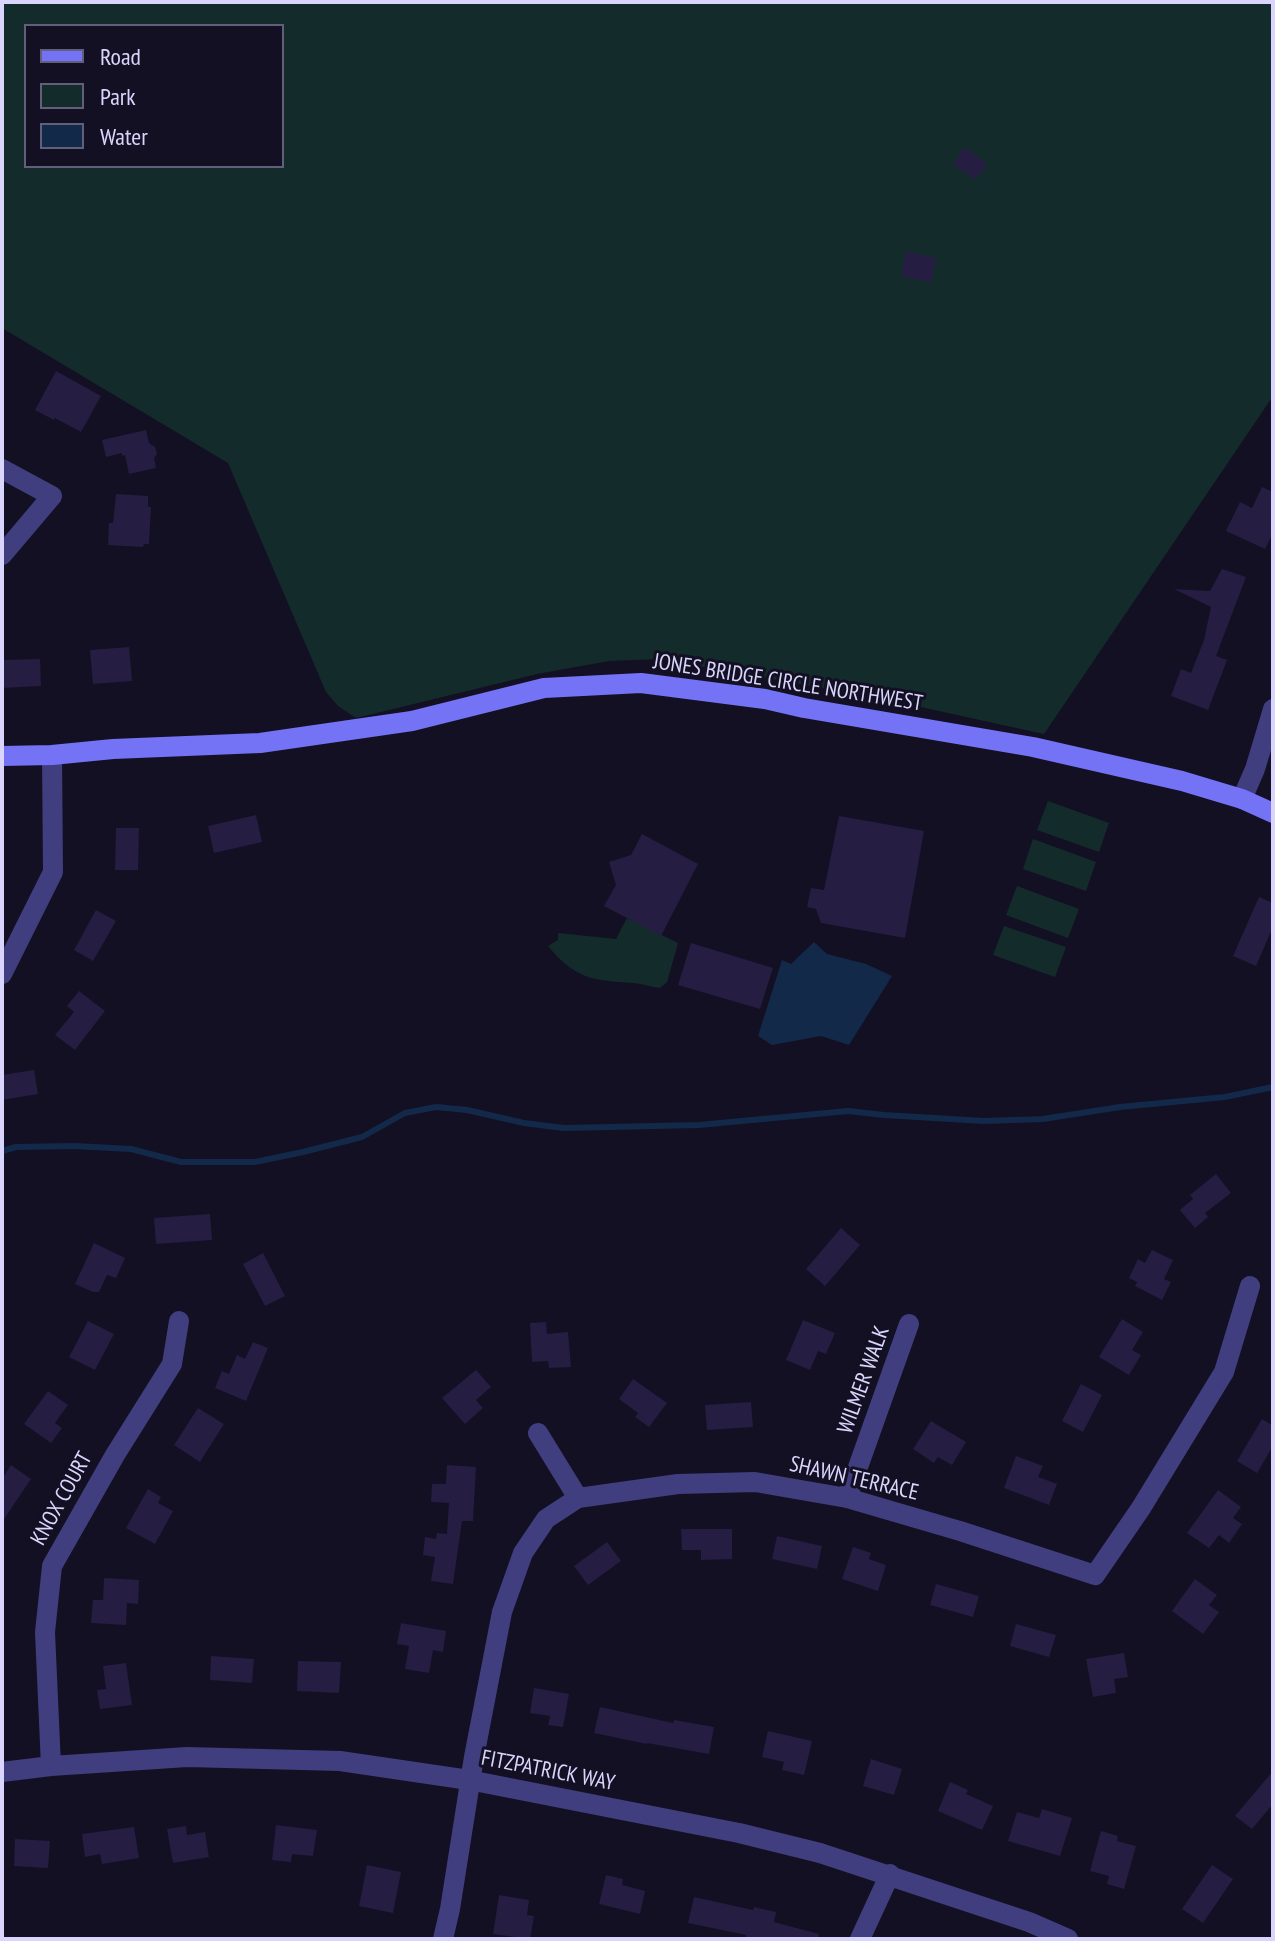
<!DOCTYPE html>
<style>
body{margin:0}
#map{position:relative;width:1275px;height:1941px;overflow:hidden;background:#131023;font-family:"PT Sans Narrow",sans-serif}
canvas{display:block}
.frame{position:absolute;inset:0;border:4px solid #d9d5fc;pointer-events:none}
.legend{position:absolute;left:24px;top:24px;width:260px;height:144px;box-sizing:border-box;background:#131023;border:2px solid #625f7a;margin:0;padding:10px 14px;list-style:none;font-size:24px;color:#d9d5fc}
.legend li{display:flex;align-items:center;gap:16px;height:40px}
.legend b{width:40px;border:2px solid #625f7a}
</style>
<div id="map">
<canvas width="1275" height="1941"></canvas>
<div class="frame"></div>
<ul class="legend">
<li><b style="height:10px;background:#7573f5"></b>Road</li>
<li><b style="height:22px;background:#132c2b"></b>Park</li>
<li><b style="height:22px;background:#132949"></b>Water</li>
</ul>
</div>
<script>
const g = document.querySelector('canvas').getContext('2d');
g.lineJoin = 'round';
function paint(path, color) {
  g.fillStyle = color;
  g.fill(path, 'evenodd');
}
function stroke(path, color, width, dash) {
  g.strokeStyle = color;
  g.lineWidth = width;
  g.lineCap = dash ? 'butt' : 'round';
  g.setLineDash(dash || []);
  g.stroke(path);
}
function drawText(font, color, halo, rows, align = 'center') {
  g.font = font + ' "PT Sans Narrow",sans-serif';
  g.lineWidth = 6;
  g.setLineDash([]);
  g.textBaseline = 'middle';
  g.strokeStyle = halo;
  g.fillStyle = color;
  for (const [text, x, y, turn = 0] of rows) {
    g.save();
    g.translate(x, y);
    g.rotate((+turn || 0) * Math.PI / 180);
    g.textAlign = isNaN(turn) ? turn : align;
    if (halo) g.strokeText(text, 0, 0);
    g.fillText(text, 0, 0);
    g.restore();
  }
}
paint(new Path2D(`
 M2 2H1273V396L1044 734 884 699 659 659 609 661 537 674 356 718 338 706 326 692 228 463 2 328ZM26 26H282V166H26Z
 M1048 801 1109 823 1099 852 1037 830Z
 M1033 839 1096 862 1086 891 1023 869Z
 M1017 886 1079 909 1068 938 1006 915Z
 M627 918 678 943 667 982 660 988C651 987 643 984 634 983 593 980 576 980 548 946L558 940V933L616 939Z
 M1004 926 1066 947 1055 977 993 955Z`), '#132c2b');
paint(new Path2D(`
 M814 942 827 954 866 964 892 976 849 1045 821 1036 772 1045 758 1036 782 960 791 964Z`), '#132949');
stroke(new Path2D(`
 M2 1151 16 1147 75 1146 131 1149 181 1162H255L303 1152 362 1137 405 1113 436 1107 467 1110 524 1123 564 1128 699 1125 848 1111 884 1115 984 1121 1043 1119 1120 1107 1225 1097 1273 1087`), '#132949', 6);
paint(new Path2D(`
 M964 147 987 163 976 180 953 164Z
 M906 251 936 258 931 283 901 276Z
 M56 371 101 396 81 432 55 418 54 420 35 410Z
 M146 430 149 443 155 447 157 454 154 458 156 468 129 474 125 455 122 456V453L106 457 102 440Z
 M1262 487 1273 492V533L1265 549 1226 531 1240 502 1252 508Z
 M116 494 148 496V507H151L149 544H144L143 547 108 545 109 523H113Z
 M1222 569 1246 577 1216 656 1227 660 1208 710 1171 696 1181 669 1191 673 1204 640 1211 607 1174 589 1210 591Z
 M129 647 132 681 93 684 90 650Z
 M40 659 41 686 2 688V660Z
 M256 815 262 842 214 853 208 826Z
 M839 816 924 831 905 938 821 923 816 909 807 907 811 888 824 890Z
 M116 828H139L138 870H115Z
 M642 834 698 864 661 936 604 906 616 885 609 862 631 855Z
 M1259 897 1273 903V927L1256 966 1233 956Z
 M96 910 116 921 93 961 74 950Z
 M691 943 773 968 760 1009 678 985Z
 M79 991 105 1011 75 1050 55 1035 74 1012 67 1006Z
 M34 1070 38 1094 2 1100V1075Z
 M1216 1174 1231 1193 1205 1213 1208 1217 1195 1228 1180 1210 1193 1199 1190 1195Z
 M210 1214 212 1240 156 1244 154 1218Z
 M841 1228 860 1245 825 1286 806 1269Z
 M94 1243 125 1258 116 1278 107 1275 99 1292H93L75 1284Z
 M1152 1250 1173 1260 1164 1279 1171 1282 1162 1300 1135 1286 1137 1282 1129 1278 1138 1259 1145 1263Z
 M263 1253 285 1296 265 1306 243 1264Z
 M1122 1319 1143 1332 1132 1350 1141 1355 1129 1375 1099 1357Z
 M803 1320 835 1333 826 1354 818 1351 810 1370 786 1360Z
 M88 1321 114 1334 95 1370 69 1357Z
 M546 1322 547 1334 568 1332 571 1367 549 1368 548 1361 532 1362 530 1323Z
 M253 1342 268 1348 246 1401 215 1388 222 1371 229 1374 237 1355 245 1359Z
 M476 1370 491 1387 476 1400 483 1408 465 1424 442 1398Z
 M633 1379 667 1403 649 1427 635 1417 638 1413 619 1399Z
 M1081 1384 1102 1395 1083 1432 1062 1421Z
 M48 1391 68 1405 55 1423 62 1428 51 1443 24 1424Z
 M751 1402 753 1427 707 1430 705 1405Z
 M198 1408 224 1424 200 1462 174 1445Z
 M1262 1419 1273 1426V1446L1257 1473 1237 1461Z
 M931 1421 966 1442 952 1465 938 1457 934 1463 913 1449Z
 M1016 1456 1043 1466 1038 1477 1057 1484 1049 1505 1004 1488Z
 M11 1465 31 1479 2 1522V1479Z
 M447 1465 476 1467 473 1521H462L453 1584 431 1581 435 1557 423 1555 425 1537 436 1539 437 1533 447 1534 449 1503 431 1502 432 1484H446Z
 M148 1489 161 1497 158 1503 173 1511 155 1544 126 1528Z
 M1218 1490 1241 1507 1233 1518 1242 1524 1229 1543 1219 1535 1209 1548 1187 1533Z
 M681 1529H732V1559L701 1560V1550H682Z
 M777 1536 822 1546 817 1569 772 1559Z
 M607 1542 621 1561 588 1585 574 1566Z
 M853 1547 871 1553 869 1559 886 1565 878 1591 842 1579Z
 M104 1578 139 1580 138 1604 127 1603 126 1625 91 1623 93 1600H103Z
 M1195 1579 1217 1595 1209 1605 1219 1612 1203 1634 1172 1611Z
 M936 1584 979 1596 973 1617 930 1605Z
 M401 1623 446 1631 443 1652 433 1650 429 1673 405 1669 409 1646 397 1644Z
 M1016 1624 1056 1635 1049 1657 1010 1646Z
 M1124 1653 1128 1677 1114 1679 1116 1693 1093 1697 1086 1659Z
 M211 1656 254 1659 252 1683 210 1680Z
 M298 1661 341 1662 339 1693 297 1691Z
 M126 1663 132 1705 100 1709 97 1690 106 1689 103 1666Z
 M534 1688 569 1694 563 1727 548 1725 550 1716 530 1713Z
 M600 1707 673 1723 674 1720 714 1727 709 1754 647 1743V1744L594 1733Z
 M768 1731 812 1741 804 1775 782 1770 784 1762 762 1757Z
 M871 1759 902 1769 894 1795 863 1786Z
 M1273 1771V1804L1252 1829 1235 1816Z
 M950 1782 968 1790 966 1794 993 1806 982 1830 938 1811Z
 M1042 1809 1072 1818 1060 1856 1008 1841 1017 1812 1039 1818Z
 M276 1825 317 1830 313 1856 292 1854 291 1862 272 1860Z
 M186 1826 187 1835 205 1832 209 1857 173 1863 167 1829Z
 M134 1827 139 1858 102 1864 100 1854 85 1857 82 1834Z
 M1101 1831 1118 1836 1117 1841 1136 1846 1124 1889 1107 1884 1109 1876 1090 1871Z
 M15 1839 50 1841 48 1868 14 1866Z
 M367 1865 401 1872 393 1913 359 1906Z
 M1212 1865 1233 1879 1203 1923 1182 1909Z
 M606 1875 623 1879 622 1885 645 1891 640 1914 599 1904Z
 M499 1895 529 1900 527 1915 534 1916 530 1939 493 1934Z
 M694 1897 753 1910 754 1907 776 1912 774 1922 819 1934 818 1939H746V1935L688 1923Z`), '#251d42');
stroke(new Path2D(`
 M2 469 52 496 2 555
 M1242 799 1255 769 1273 709
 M2 974 53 872 52 755
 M538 1433 578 1498
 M847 1498 909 1324
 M51 1766 45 1632 52 1566 115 1455 172 1364 179 1321
 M2 1772 51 1766 187 1757 340 1761 469 1780 739 1833 820 1853 1029 1922 1068 1939
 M443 1939 450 1909 474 1757 502 1612 523 1553 546 1519 578 1498 678 1484 755 1482 847 1498 960 1531 1095 1575 1141 1508 1224 1372 1250 1286
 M860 1939 890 1874`), '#403e7e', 20);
stroke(new Path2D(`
 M2 756 52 755 113 749 260 743 412 721 544 688 641 683 765 699 804 708 1033 747 1182 781 1242 799 1273 813`), '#7573f5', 20);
drawText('22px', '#d9d5fc', '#131023', [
 ["JONES BRIDGE CIRCLE NORTHWEST",788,683,9],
 ["WILMER WALK",864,1380,-70],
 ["SHAWN TERRACE",854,1479,13],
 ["KNOX COURT",62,1499,-61],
 ["FITZPATRICK WAY",548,1771,11]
]);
</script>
